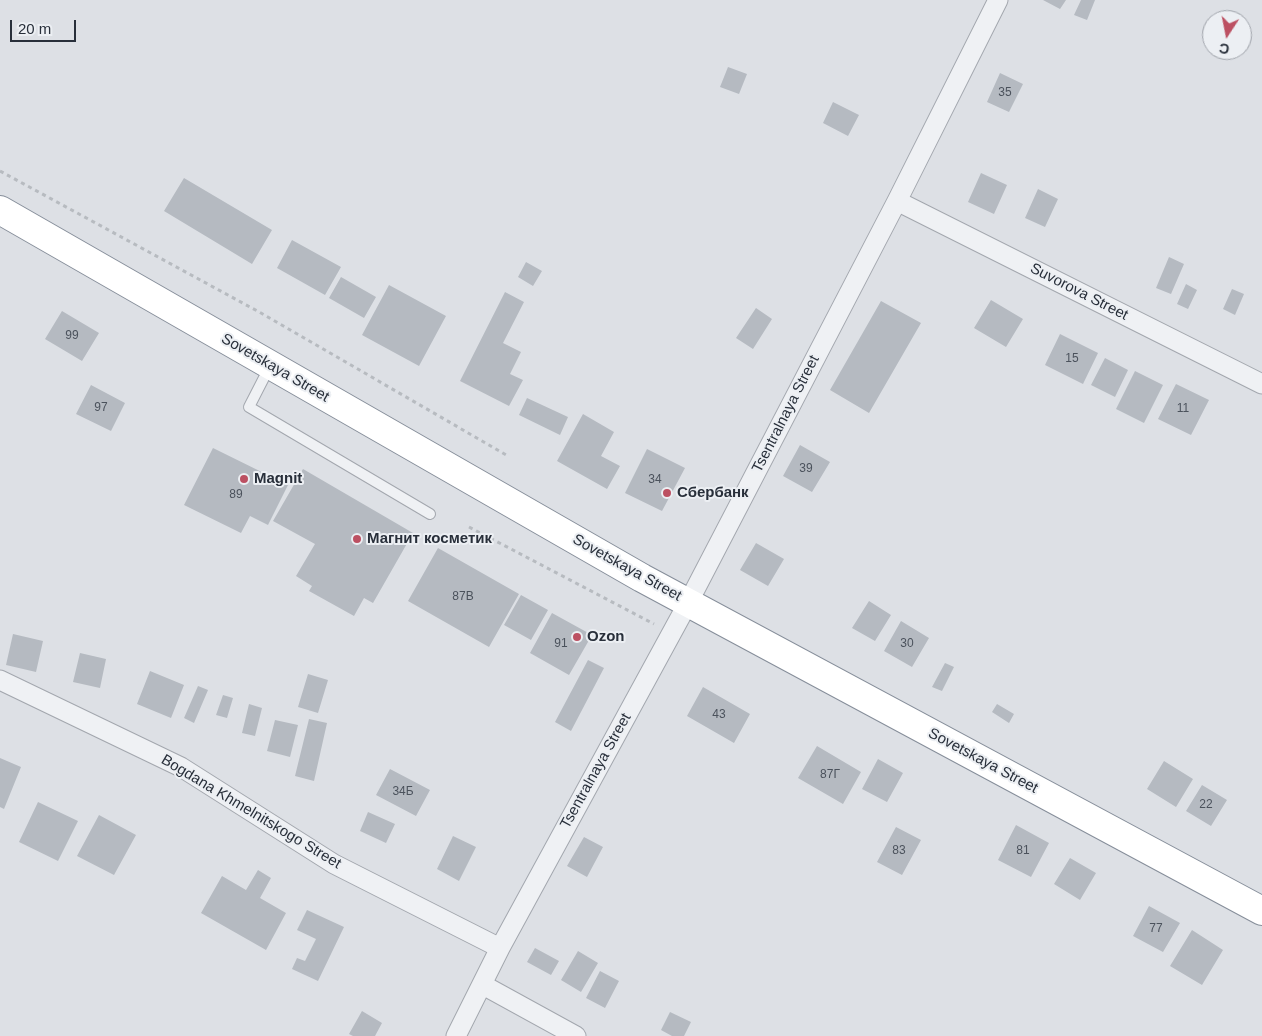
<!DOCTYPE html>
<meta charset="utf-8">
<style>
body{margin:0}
#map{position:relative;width:1262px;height:1036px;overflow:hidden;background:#dde0e5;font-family:Helvetica,sans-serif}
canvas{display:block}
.north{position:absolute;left:1202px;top:10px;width:50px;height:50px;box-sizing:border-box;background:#eceff3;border:1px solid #9ea2a9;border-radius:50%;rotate:191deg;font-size:14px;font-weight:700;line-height:20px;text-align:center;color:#282f3a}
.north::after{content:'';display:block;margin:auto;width:18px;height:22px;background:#bc5062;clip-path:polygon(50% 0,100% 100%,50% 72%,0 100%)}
.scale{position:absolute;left:10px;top:20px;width:66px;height:22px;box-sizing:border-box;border:2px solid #282f3a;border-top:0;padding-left:6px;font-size:15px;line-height:18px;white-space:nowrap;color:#282f3a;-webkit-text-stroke:4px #eceff3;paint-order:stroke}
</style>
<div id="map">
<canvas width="1262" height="1036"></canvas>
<div class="north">С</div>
<div class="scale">20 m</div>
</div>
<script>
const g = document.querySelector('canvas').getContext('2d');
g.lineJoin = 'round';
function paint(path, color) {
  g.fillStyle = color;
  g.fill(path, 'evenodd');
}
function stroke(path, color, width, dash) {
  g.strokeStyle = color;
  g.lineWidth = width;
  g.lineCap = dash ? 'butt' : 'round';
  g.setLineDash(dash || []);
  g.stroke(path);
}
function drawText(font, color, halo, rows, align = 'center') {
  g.font = font + ' Helvetica,sans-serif';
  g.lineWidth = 4;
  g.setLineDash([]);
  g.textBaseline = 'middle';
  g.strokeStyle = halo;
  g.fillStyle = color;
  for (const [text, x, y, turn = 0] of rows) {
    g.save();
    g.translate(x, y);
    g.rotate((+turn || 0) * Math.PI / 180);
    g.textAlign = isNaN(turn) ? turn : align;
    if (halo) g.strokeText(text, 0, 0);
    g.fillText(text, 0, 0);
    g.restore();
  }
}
paint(new Path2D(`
 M1043 0H1066L1060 9Z
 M1081 0H1095L1087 20 1074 15Z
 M728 67 747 74 739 94 720 87Z
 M1000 73 1023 84 1009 112 987 102Z
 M833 102 859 115 848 136 823 123Z
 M981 173 1007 185 994 214 968 202Z
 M184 178 272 230 252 264 164 211Z
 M1038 189 1058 199 1045 227 1025 218Z
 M292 240 341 267 325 295 277 268Z
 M1169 257 1184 264 1171 294 1156 288Z
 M526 262 542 271 533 286 518 277Z
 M341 277 376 297 364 318 329 298Z
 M1186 284 1197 290 1188 309 1177 304Z
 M389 285 446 316 419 366 362 335Z
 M1232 289 1244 294 1235 315 1223 309Z
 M505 292 524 302 503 343 521 352 510 374 523 380 509 406 460 381Z
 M991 300 1023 319 1006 347 974 328Z
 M881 301 921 323 869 413 830 390Z
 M756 308 772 319 753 349 736 338Z
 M62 311 99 333 82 361 45 339Z
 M1060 334 1098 353 1083 384 1045 365Z
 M1105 358 1128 370 1115 397 1091 385Z
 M1135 371 1163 385 1144 423 1116 409Z
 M1176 384 1209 400 1191 435 1158 419Z
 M91 385 125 403 111 431 76 414Z
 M527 398 568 417 560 435 519 415Z
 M583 414 614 432 601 456 620 466 607 489 557 461Z
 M800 445 830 462 812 492 783 476Z
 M213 448 288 485 268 525 250 516 241 533 184 505Z
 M647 449 685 468 662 511 625 493Z
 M303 469 413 533 373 603 364 598 354 616 309 591 312 586 296 576 315 544 273 521Z
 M756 543 784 559 768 586 740 570Z
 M438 548 519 594 489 647 408 601Z
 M521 595 548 610 531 640 504 625Z
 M869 601 891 615 875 641 852 628Z
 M552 613 592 635 569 675 530 653Z
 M901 621 929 638 912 667 884 651Z
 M13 634 43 641 36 672 6 665Z
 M80 653 106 659 100 688 73 682Z
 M588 660 604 668 571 731 555 722Z
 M945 663 954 667 942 691 932 687Z
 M150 671 184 685 171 718 137 704Z
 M308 674 328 680 318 713 298 707Z
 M198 686 208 690 194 723 184 718Z
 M703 687 750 714 734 743 687 716Z
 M223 695 233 698 227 718 216 715Z
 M249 704 262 708 255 736 242 733Z
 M997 704 1014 714 1009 723 992 712Z
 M309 719 327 723 314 781 295 776Z
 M275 720 298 725 290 757 267 751Z
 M817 746 861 772 843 804 798 778Z
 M0 758 21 767 4 809 0 807Z
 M878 759 903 773 887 802 862 789Z
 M1164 761 1193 779 1176 807 1147 789Z
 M390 769 430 790 416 816 376 795Z
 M1202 785 1227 800 1211 826 1186 811Z
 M38 802 78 821 58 861 19 842Z
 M368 812 395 824 386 843 360 831Z
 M99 815 136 835 114 875 77 856Z
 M1016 825 1049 843 1031 877 998 860Z
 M896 827 921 840 902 875 877 862Z
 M453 836 476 847 459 881 437 869Z
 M584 837 603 847 587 877 567 866Z
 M1070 858 1096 873 1080 900 1054 884Z
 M258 870 271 878 260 898 286 913 266 950 201 913 222 876 246 890Z
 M1149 906 1180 923 1163 952 1133 936Z
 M307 910 344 927 318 981 292 969 297 958 305 961 316 939 297 930Z
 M1192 930 1223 950 1202 985 1170 966Z
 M535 948 559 961 551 975 527 962Z
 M578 951 598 963 581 992 561 980Z
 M600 971 619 981 605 1008 586 998Z
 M362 1011 382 1023 375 1036H353L349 1034Z
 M670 1012 691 1022 684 1036H672L661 1030Z`), '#b5bac1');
const service = new Path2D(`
 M270 366 249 407 430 514`);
const minor = new Path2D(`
 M897 201 1262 384
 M0 680 181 767 334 864 500 948
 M483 985 576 1036
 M456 1036 500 948 688 603 897 201 998 0`);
const trunk = new Path2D(`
 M0 210 642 578 1262 911`);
stroke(service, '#a3a7ae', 12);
stroke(minor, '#a3a7ae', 21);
stroke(trunk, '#868e9a', 30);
stroke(new Path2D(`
 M0 171 261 313 508 456
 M469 527 654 624`), '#b7bbc0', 3, [4, 4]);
stroke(service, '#eff1f4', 10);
stroke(minor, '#eff1f4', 19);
stroke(trunk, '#fff', 28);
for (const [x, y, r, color] of [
 [244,479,5,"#bc5062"],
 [667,493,5,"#bc5062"],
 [357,539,5,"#bc5062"],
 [577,637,5,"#bc5062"]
]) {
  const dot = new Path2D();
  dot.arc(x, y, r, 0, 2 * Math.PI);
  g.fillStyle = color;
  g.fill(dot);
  stroke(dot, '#eceff3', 2);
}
drawText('12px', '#4b525c', null, [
 ["35",1005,93],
 ["99",72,336],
 ["15",1072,359],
 ["97",101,408],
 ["11",1183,409],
 ["39",806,469],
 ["34",655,480],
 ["89",236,495],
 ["87В",463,597],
 ["91",561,644],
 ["30",907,644],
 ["43",719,715],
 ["87Г",830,775],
 ["34Б",403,792],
 ["22",1206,805],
 ["83",899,851],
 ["81",1023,851],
 ["77",1156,929]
]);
drawText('15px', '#282f3a', '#eceff3', [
 ["Suvorova Street",1079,292,27],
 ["Sovetskaya Street",275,368,30],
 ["Tsentralnaya Street",786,414,-63],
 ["Sovetskaya Street",627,568,29],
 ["Sovetskaya Street",983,761,28],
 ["Tsentralnaya Street",596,771,-61],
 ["Bogdana Khmelnitskogo Street",251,812,31]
]);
drawText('bold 15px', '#282f3a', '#eceff3', [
 ["Magnit",254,479],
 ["Сбербанк",677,493],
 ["Магнит косметик",367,539],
 ["Ozon",587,637]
], 'left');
</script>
